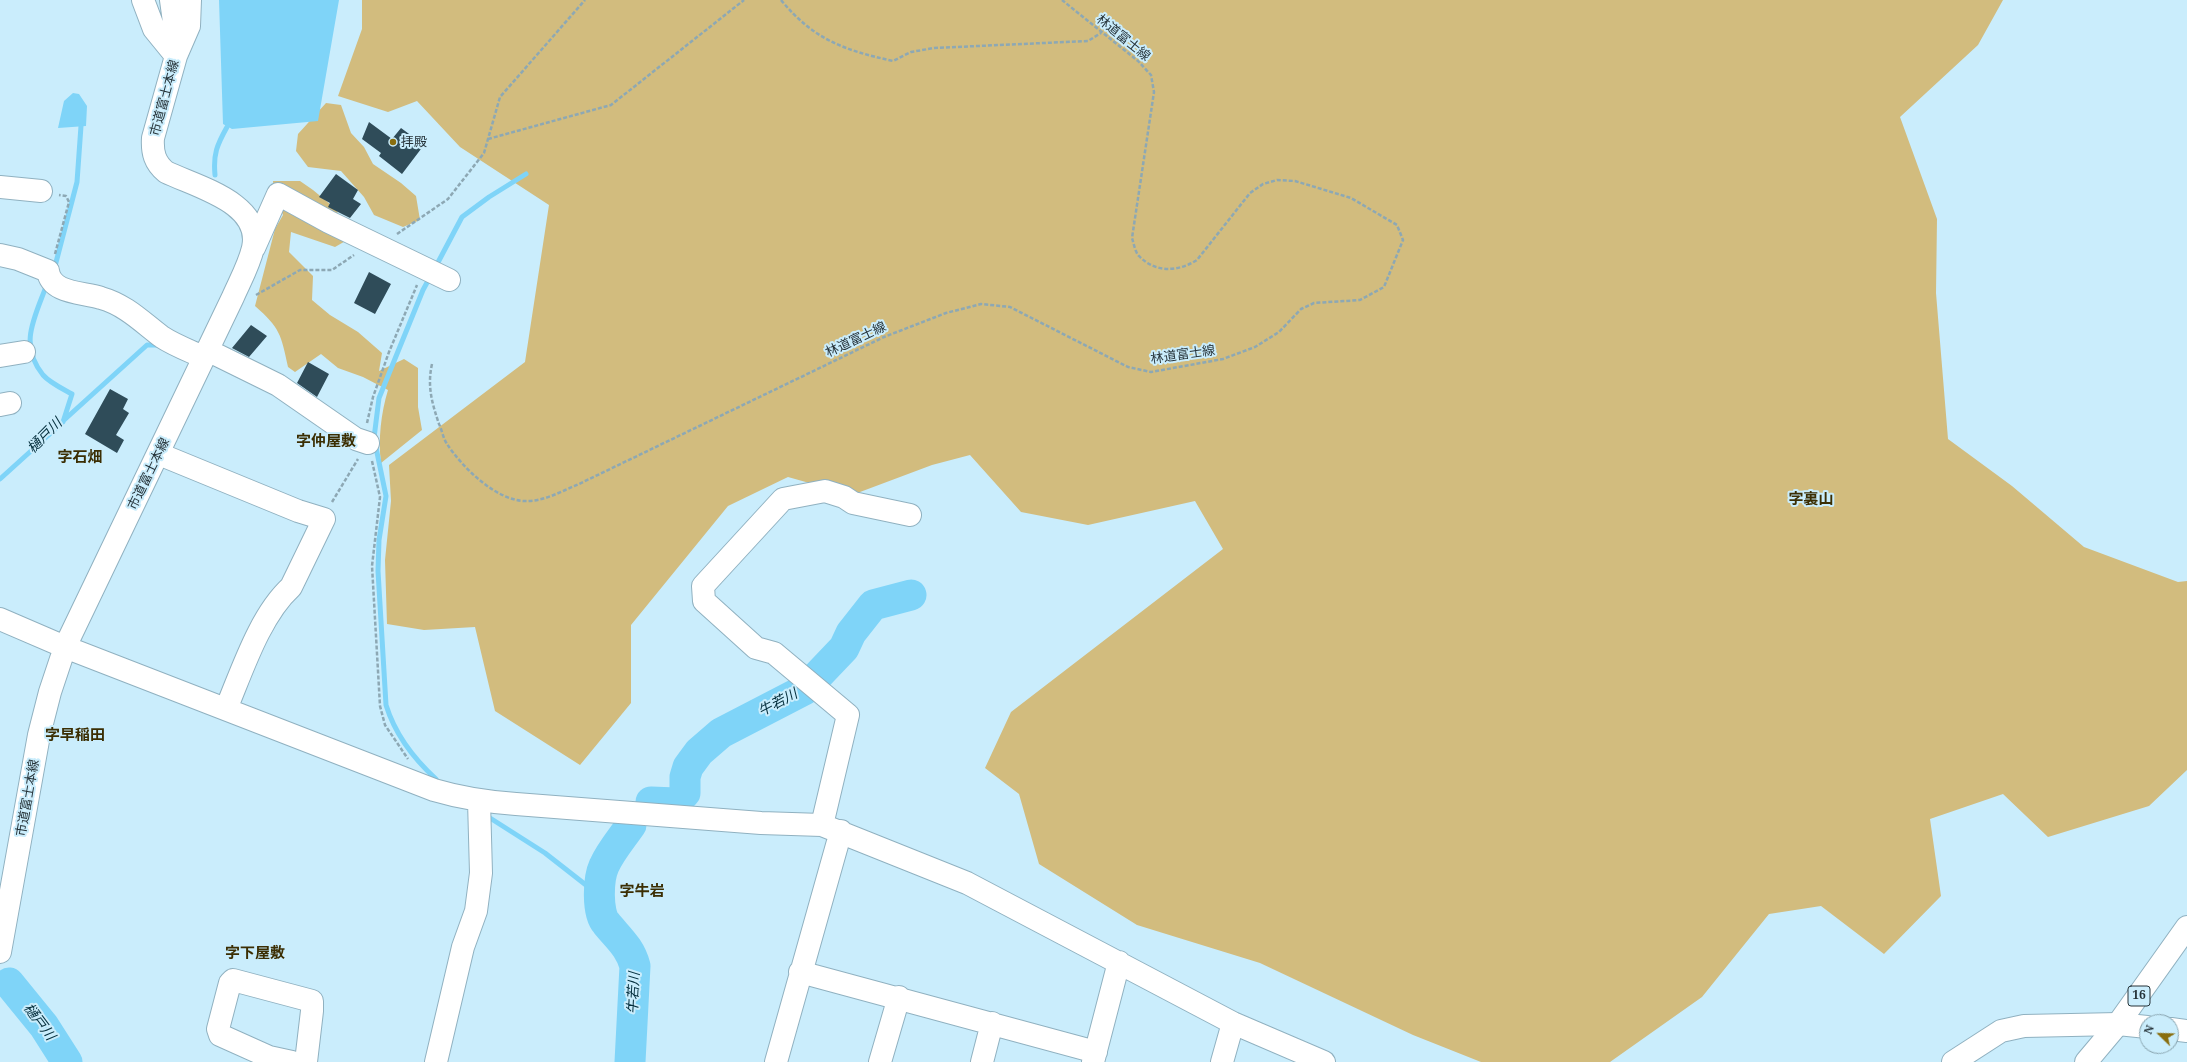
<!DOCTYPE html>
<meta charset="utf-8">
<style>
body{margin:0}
#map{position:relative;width:2187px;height:1062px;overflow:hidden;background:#caedfc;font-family:"Noto Serif",serif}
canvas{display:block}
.north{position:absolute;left:2139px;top:1014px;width:40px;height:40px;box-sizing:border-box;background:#caedfc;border:1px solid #88a3ae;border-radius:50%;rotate:293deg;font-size:11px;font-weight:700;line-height:16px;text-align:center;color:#263339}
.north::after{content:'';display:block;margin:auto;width:14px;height:18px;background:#896e0f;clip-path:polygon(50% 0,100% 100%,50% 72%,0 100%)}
</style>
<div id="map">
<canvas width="2187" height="1062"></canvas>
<div class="north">N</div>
</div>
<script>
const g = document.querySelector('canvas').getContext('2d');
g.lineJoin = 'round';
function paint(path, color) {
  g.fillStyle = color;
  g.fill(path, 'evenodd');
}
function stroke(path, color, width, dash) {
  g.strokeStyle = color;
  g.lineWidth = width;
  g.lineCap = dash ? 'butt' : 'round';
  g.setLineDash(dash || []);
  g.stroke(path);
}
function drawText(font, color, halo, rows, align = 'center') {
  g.font = font + ' "Noto Serif","Noto Sans JP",serif';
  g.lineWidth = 4;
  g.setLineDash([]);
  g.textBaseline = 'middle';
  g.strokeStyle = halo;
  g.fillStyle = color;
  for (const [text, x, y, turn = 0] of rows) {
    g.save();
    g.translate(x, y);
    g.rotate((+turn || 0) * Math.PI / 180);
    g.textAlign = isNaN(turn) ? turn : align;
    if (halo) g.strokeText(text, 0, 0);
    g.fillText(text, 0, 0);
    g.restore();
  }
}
paint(new Path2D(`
 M362 0H2003L1978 45 1900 117 1937 219 1936 293 1948 439 2012 486 2084 547 2178 582 2187 581V770L2149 806 2048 837 2003 794 1930 819 1941 896 1884 954 1821 906 1769 914 1702 997 1610 1062H1481L1413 1035 1260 963 1137 925 1039 864 1019 794 985 768 1011 712 1223 549 1195 501 1088 525 1021 512 970 455 932 465 852 495 788 477 728 506 631 625V703L580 765 495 711 475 627 424 630 387 624 385 560 391 501 389 465 525 362 549 205 460 147 417 101 388 112 338 96 362 29Z
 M326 103 341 105 351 133 364 147 373 164 401 183 416 196 420 220 403 227 374 215 364 197 341 171 308 167 296 151 298 134Z
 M273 181H300L313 190 336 209 349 239 335 247 291 232 289 252 313 276 312 300 330 315 358 332 382 353 379 371 404 359 418 368V407L422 430 381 463C378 439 381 413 388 390L363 377 338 368 321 354 295 372 288 367C281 334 280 328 255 306L275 229 283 215 274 194Z`), '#d2bc7e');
paint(new Path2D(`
 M219 0H339L318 121 232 129 223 124Z
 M73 93 79 94 87 106 86 126 58 128 64 101Z`), '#7fd4f8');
stroke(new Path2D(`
 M215 175C213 154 217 145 227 127
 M435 268 462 217 489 197 526 174
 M54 270 77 182 81 126
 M430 277 423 290 379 398 374 438 386 496 379 540 378 571 386 705C395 734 414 759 436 779
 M63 421 147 345H160
 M0 479 63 422 72 394C63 389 50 383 43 375 18 344 35 317 47 284
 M490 818 545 853 600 896`), '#7fd4f8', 5);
stroke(new Path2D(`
 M651 802 676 803 685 793V777L688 767 699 752 721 733 804 690 844 648 851 633 873 605 911 595
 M9 983 44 1026 67 1062
 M630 1062 635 966C630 947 618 938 606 923 597 913 598 879 604 866 610 852 622 838 631 825`), '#7fd4f8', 31);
paint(new Path2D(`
 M369 122 392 139 401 128 424 145 402 174 379 156 381 153 362 139Z
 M336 174 358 190 353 199 361 204 350 218 328 207 330 203 319 197Z
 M369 272 391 284 375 314 354 303Z
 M251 325 267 336 249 357 232 348Z
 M308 362 329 374 317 397 297 383Z
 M110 389 128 399 123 409 129 413 116 435 124 440 117 453 85 434Z`), '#2f4c59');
const minor = new Path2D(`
 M143 0 154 29 176 56
 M171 0 178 51
 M0 187 41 191
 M254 248 278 194 329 222 449 280
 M0 255 18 259 48 271C51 294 83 292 101 298 126 305 142 322 162 337 174 345 190 351 203 357
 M207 350 278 385 356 439 368 443
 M0 356 24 352
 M0 405 10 403
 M159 454 298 511 324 519 291 587C260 615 242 671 226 709
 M0 619 65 647 434 790C461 798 488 802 516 804L761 823 822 825 967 883 1233 1023 1324 1062
 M822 825 848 715 774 653 756 648 704 601 703 586 783 499 825 491 844 497 853 503 910 515
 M0 952 39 735 50 692 65 647 233 297C240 281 249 265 253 248 263 203 197 187 166 172 155 163 152 153 153 138L176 56 189 26 190 0
 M800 972 1096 1052
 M2171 1029 2187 1031
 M292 1062 269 1057 220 1035 218 1029 230 983 233 980 312 1001V1011L306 1062
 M436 1062 463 947 476 911 481 873 479 801
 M776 1062 841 831
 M880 1062 899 997
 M982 1062 992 1023
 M1093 1062 1119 962
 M1222 1062 1233 1023
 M1953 1062 2001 1031 2024 1026 2118 1024 2147 1027`);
const major = new Path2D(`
 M2086 1062 2118 1024 2187 927`);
stroke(minor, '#90b1c0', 24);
stroke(major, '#90b1c0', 24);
stroke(new Path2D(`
 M781 0C814 40 844 50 893 61L911 52 934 48 1088 41 1101 33
 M488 139 611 105 744 0
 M397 234 448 199 484 153 500 97 585 0
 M55 254 69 202 66 196 59 195
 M256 295 300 270H332L354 255
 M432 364C427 386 432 403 439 424 442 430 443 438 447 444 462 467 497 502 527 501 545 501 562 491 579 484L884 337 946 313 981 304 1010 307 1128 367 1151 372 1223 359 1255 347 1279 332 1301 309 1314 303 1360 300 1384 287 1403 240 1397 225 1351 198 1295 181 1277 180 1263 184 1250 193 1197 260C1178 272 1155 273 1139 256 1135 252 1134 244 1132 238L1154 92 1151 75 1138 61 1062 0
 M367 423 373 397 389 352 417 285
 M372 461 380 497 372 566 380 706 385 725 408 759
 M332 502 358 459`), '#8da8b4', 2.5, [4, 2]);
stroke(minor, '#fff', 22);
stroke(major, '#fff', 22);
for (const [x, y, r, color] of [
 [393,142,4,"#896e0f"]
]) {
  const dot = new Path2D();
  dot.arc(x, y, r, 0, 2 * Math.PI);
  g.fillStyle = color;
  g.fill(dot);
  stroke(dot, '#caedfc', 1.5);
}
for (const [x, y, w] of [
 [2139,996,22]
]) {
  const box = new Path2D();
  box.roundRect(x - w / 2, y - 10, w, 20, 3);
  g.fillStyle = '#caedfc';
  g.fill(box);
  stroke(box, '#263339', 1);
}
drawText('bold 12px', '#263339', null, [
 ["16",2139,996]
]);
drawText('13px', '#263339', '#caedfc', [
 ["林道富士線",1123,38,39],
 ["市道富士本線",165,98,-75],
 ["林道富士線",856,340,-25],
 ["林道富士線",1183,355,-8],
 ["市道富士本線",149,474,-64],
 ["市道富士本線",28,798,-80]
]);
drawText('13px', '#263339', '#caedfc', [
 ["拝殿",401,142]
], 'left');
drawText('italic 14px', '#042e3c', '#caedfc', [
 ["樋戸川",45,436,-45],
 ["牛若川",778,703,-28],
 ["牛若川",634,993,-87],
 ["樋戸川",39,1022,53]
]);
drawText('bold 15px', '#3b2e03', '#caedfc', [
 ["字仲屋敷",326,442],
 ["字石畑",80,458],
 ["字裏山",1811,500],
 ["字早稲田",75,736],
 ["字牛岩",642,892],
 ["字下屋敷",255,954]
]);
</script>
